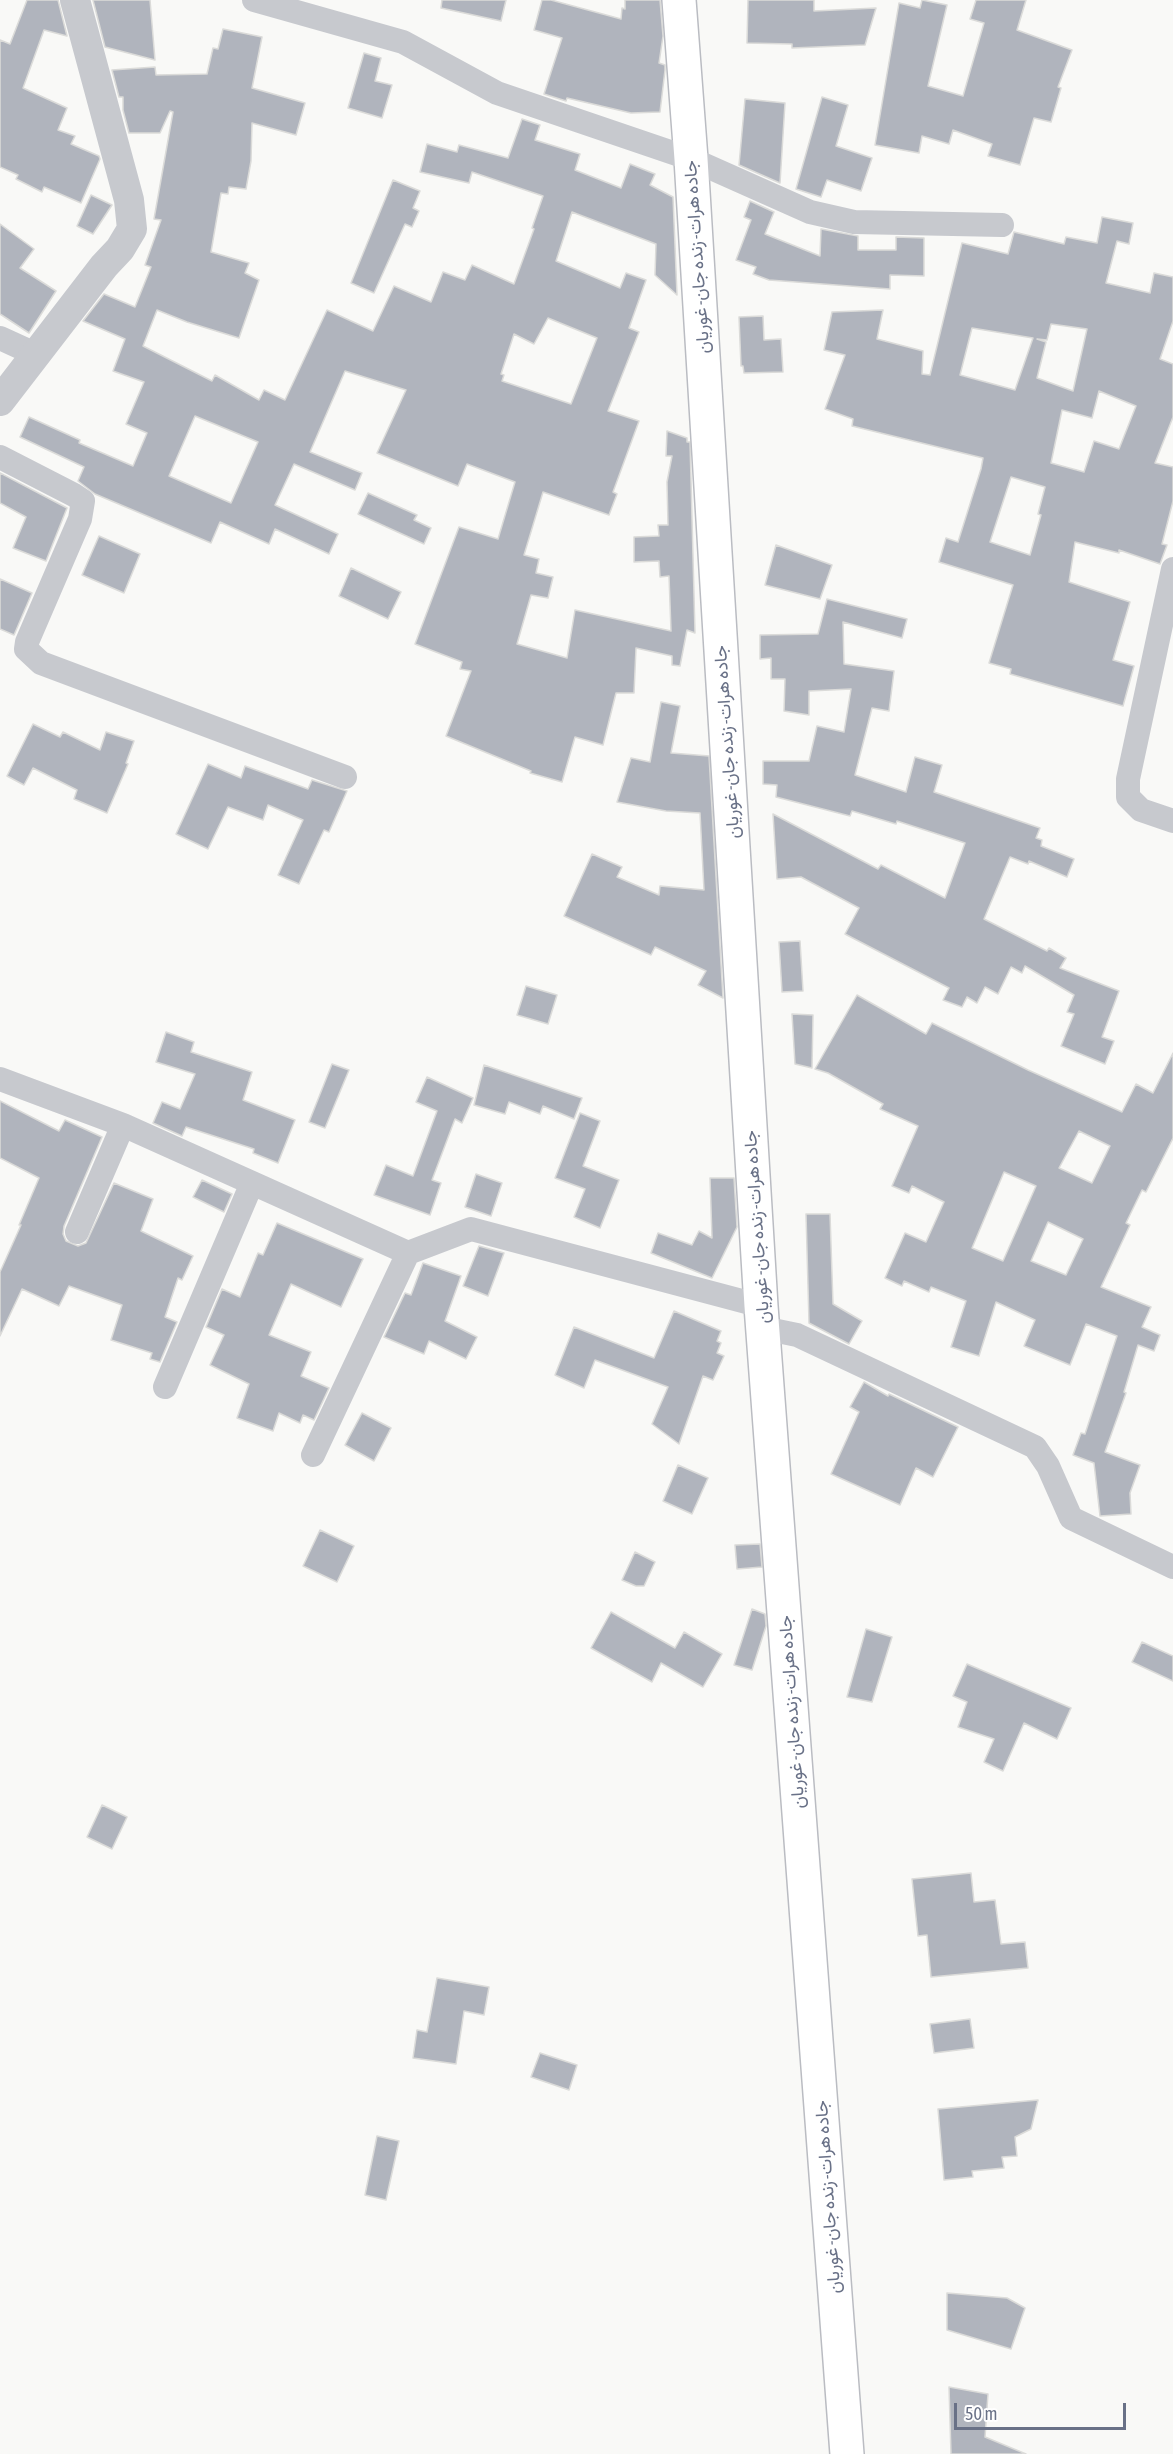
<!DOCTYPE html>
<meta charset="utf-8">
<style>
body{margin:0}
#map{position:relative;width:1173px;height:2454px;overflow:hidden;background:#f9f9f7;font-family:"Asap Condensed",sans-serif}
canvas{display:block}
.scale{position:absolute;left:954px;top:2403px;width:172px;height:27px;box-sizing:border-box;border:3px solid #697187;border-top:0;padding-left:8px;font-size:18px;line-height:21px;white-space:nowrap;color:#697187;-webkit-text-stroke:4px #fff;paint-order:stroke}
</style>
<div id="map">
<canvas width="1173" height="2454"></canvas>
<div class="scale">50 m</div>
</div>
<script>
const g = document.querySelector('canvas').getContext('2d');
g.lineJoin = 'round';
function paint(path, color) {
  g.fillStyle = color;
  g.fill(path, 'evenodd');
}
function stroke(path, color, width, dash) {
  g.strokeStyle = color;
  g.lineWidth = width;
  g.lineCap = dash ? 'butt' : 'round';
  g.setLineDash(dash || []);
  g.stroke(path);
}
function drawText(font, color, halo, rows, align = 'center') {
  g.font = font + ' "Asap Condensed",Vazirmatn,sans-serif';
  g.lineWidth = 6;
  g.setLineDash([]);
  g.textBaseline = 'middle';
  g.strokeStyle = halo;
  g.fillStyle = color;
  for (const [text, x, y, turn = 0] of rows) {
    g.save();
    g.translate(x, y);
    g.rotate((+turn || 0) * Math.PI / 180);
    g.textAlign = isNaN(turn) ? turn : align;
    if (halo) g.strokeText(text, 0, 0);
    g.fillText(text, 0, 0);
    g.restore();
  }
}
const building = new Path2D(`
 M27 0H58L67 36 44 30 23 88 67 108 58 130 75 136 71 144 99 156 100 159 81 203 44 187 42 192 16 179 18 175 0 167V40L10 44Z
 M93 0H150L155 60 105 47Z
 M442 0H506L501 21 441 8Z
 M542 0H551L621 19 622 8 625 9V0H660L663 36 659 63 665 65V70L660 112 631 113 567 98 566 101 544 94 562 38 534 30Z
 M748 0H814V11L876 8 865 45 792 48V44L747 43Z
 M922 0 947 5 928 86 963 96 984 23 970 19 976 0H1026L1017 30 1072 50 1058 87 1061 88 1051 122 1034 118 1020 165 988 156 992 144 953 130 949 144 922 136 919 153 875 145 899 3 920 8Z
 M223 29 262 37 252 88 305 103 296 135 252 123 251 161 246 189 229 187 228 194 221 193 211 252 249 263 245 273 259 280 239 338 187 322 157 310 143 346 212 381 215 375 259 400 264 390 285 400 327 310 373 331 394 286 431 302 443 272 465 280 472 265 514 284 534 229 532 228 543 196 472 172 469 183 420 172 427 144 457 152 459 145 508 158 522 119 540 125 535 140 580 154 575 170 621 188 630 164 655 174 650 185 673 197 677 295 655 275 656 244 572 212 556 261 620 288 626 273 646 280 629 328 639 332 608 411 639 421 613 492 617 494 609 515 543 492 524 555 539 559 536 573 553 577 548 598 531 595 517 644 567 658 575 610 671 631 669 576 660 577 659 561 634 562V537L659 536 658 525H668L667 482 672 456H666L667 431 687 438V442H690L695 633 687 630 680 666 672 665V656L636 648 634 693H616L603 745 575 737 562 782 530 773 531 771 446 736 471 671 460 669 462 662 415 644 459 527 498 539 515 482 467 464 458 486 377 453 406 390 345 371 310 452 362 473 355 490 294 464 275 505 338 534 329 554 275 529 269 544 220 522 211 543 95 494 78 481 84 467 20 437 29 417 80 440 79 443 133 466 147 433 126 424 144 382 113 371 125 339 83 321 104 294 135 307 151 267 145 265 161 220 154 219 173 112 170 111 160 133H129L123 110V97H119L112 70 155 67 156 75 207 74 213 48 218 49ZM548 318 597 338 571 404 502 381 504 375 501 374 514 334 534 344ZM195 416 258 442 231 503 169 476Z
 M364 53 381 58 375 81 392 85 382 118 348 108Z
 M822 97 848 105 836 146 872 158 861 191 827 180 821 197 796 189Z
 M745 99 785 103 780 183 739 165Z
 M393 180 420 191 413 208 419 211 412 227 405 224 374 293 351 283Z
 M91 195 112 205 93 234 77 226Z
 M750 201 774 212 765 234 820 256 821 229 858 236V250H896V237L924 238V276L890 275V289L769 280 753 274 756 267 736 260 751 220 744 217Z
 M1102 217 1133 223 1129 244 1117 241 1106 283 1150 293 1154 273 1173 277V321L1160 359 1173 364V417L1155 463 1173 467V501L1162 544 1167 545 1160 564 1119 550V553L1075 542 1069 582 1130 602 1113 660 1134 666 1123 706 1010 674 1011 669 989 663 1013 585 939 562 946 538 958 542 981 469 983 458 852 426 853 419 825 409 845 355 824 350 832 312 883 310 877 339 923 351 922 374 930 375 962 243 1008 254 1014 232 1064 244 1066 237 1097 243ZM1051 324 1087 329 1073 391 1037 378 1046 342 1037 339 1047 340ZM972 328 1033 338 1015 390 960 375ZM1099 391 1136 406 1119 449 1094 441 1084 472 1051 463 1062 410 1092 418ZM1011 477 1045 487 1038 514 1041 515 1030 555 990 542Z
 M0 224 34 249 20 268 56 291 29 333 0 314Z
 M763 316 764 340 781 339 783 372 744 373 743 366H741L739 317Z
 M0 473 67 508 46 561 13 548 26 517 0 503Z
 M368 493 417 515 414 520 431 528 424 544 358 514Z
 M99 536 140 554 124 593 82 575Z
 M776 545 832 565 820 599 765 585Z
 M351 568 401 592 388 619 339 596Z
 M0 579 32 593 14 635 0 629Z
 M827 599 907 619 902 638 843 622 844 664 894 671 889 711 872 708 855 775 906 792 915 757 942 765 934 792 1040 828 1036 838 1042 840 1041 846 1074 859 1067 877 1029 861 1028 864 1010 857 984 919 1047 951 1049 948 1066 958 1060 968 1119 991 1102 1037 1114 1041 1105 1064 1061 1046 1074 1014 1067 1012 1074 995 1025 966 1022 973 1011 967 998 994 985 987 977 1003 967 997 962 1007 943 1000 949 988 845 934 859 908 801 877 777 879 773 814 878 869 881 865 945 898 965 843 897 821 896 824 852 811 850 816 776 797 777 785 763 784V761H809L817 726 844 732 851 689 809 691V715L784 711 785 679H771V658L760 659V635L818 634Z
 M661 702 680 706 671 753 709 756 723 998 698 985 706 971 655 947 651 955 564 916 592 854 622 867 617 877 659 895 660 886 704 890 700 813 666 811 617 802 631 758 650 762Z
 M33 724 60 737 63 732 100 750 106 732 134 741 126 763 128 764 107 813 74 799 77 790 33 768 24 785 7 776Z
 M208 764 241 778 245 766 308 789 312 780 347 791 329 832 324 830 299 884 278 875 303 820 268 805 263 820 228 807 208 849 176 834Z
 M800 941 803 991 782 992 779 942Z
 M526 986 557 995 548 1024 517 1015Z
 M857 995 926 1034 932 1023 1028 1070 1122 1112 1136 1084 1153 1093 1173 1053V1138L1146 1192 1142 1190 1126 1223 1130 1225 1101 1287 1151 1307 1142 1327 1160 1335 1154 1351 1138 1345 1124 1392 1126 1393 1105 1452 1140 1465 1130 1493 1131 1514 1100 1516 1094 1463 1073 1455 1081 1433 1085 1434 1117 1336 1086 1324 1070 1365 1024 1346 1035 1320 996 1302 979 1356 951 1347 966 1301 931 1287 929 1292 904 1281 902 1286 885 1278 905 1233 926 1242 944 1202 912 1186 909 1193 892 1186 918 1126 880 1109 883 1104 828 1073 815 1069ZM1079 1131 1110 1146 1092 1183 1059 1168ZM1004 1172 1036 1186 1003 1261 972 1248ZM1048 1222 1083 1239 1066 1275 1031 1261Z
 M792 1014 813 1015 812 1068 795 1064Z
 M166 1032 194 1042 191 1052 252 1072 243 1100 295 1120 278 1163 253 1153 254 1149 186 1127 182 1136 153 1123 162 1102 180 1109 195 1074 156 1062Z
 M332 1064 349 1070 325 1128 309 1122Z
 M484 1065 582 1098 574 1119 543 1106 540 1114 509 1102 505 1114 474 1105Z
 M427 1077 473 1098 462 1123 455 1119 432 1180 441 1183 430 1215 374 1195 386 1165 413 1176 437 1111 416 1102Z
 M0 1101 59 1131 65 1120 102 1137 64 1226 63 1234 66 1241 78 1246 86 1243 114 1183 153 1199 141 1231 193 1256 182 1280 178 1278 165 1317 177 1322 160 1362 150 1359 152 1353 111 1340 122 1305 69 1286 59 1306 22 1289 0 1336V1272L21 1225H19L39 1178 0 1158Z
 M580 1113 600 1121 583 1166 619 1180 600 1228 574 1217 585 1189 555 1178Z
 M476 1174 502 1183 491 1216 465 1207Z
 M710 1178H734L737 1227 712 1278 651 1253 658 1233 692 1245 699 1231 712 1238Z
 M202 1180 232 1194 224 1212 193 1197Z
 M806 1214H830L833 1304 862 1321 849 1344 809 1323Z
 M277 1223 363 1259 341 1307 291 1284 269 1335 311 1352 301 1376 329 1388 314 1420 303 1415 300 1423 279 1413 273 1431 237 1418 249 1384 210 1365 224 1335 206 1327 222 1289 240 1297 258 1253 263 1255Z
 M479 1246 504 1253 488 1296 463 1286Z
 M423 1263 461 1276 445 1321 477 1337 466 1359 429 1341 424 1354 384 1337 405 1293 411 1295Z
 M674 1311 721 1331 717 1341 721 1343 717 1353 724 1356 713 1380 703 1376 679 1444 652 1424 668 1387 595 1360 584 1388 555 1375 574 1327 654 1358Z
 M864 1382 888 1396 889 1394 958 1427 933 1477 916 1468 900 1505 831 1474 859 1412 850 1407Z
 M362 1413 391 1428 374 1461 345 1445Z
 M678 1465 708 1478 692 1514 663 1501Z
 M320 1530 354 1546 337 1582 303 1566Z
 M760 1544 762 1567 737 1569 735 1545Z
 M635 1552 655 1562 644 1586H636L622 1580Z
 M752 1609 765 1614 766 1626 752 1670 734 1665Z
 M611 1612 675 1648 684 1632 722 1654 703 1687 661 1663 652 1682 591 1648Z
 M866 1629 892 1637 872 1702 847 1697Z
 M1142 1642 1173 1656V1681L1132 1662Z
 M967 1664 1071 1708 1057 1739 1024 1723 1003 1771 984 1762 994 1739 958 1727 967 1702 953 1696Z
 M102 1805 127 1817 112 1849 87 1837Z
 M971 1873 974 1902 995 1900 1001 1944 1025 1942 1028 1968 931 1977 927 1935 918 1936 912 1879Z
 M437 1978 489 1987 484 2015 464 2011 456 2064 413 2058 417 2030 427 2032Z
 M970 2019 974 2048 934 2053 930 2024Z
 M540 2053 577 2065 569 2090 531 2077Z
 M1038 2100 1031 2129 1015 2137 1017 2156 1002 2157 1004 2168 972 2171 973 2177 944 2180 938 2109Z
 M377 2136 399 2141 386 2200 365 2195Z
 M947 2293 1007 2298 1025 2308 1011 2349 947 2330Z
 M949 2387 988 2394 985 2437 1026 2454H951Z`);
paint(building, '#b0b4bd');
stroke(building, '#dbdbd9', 1.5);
const primary = new Path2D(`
 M679 0 691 159 761 1306 847 2454`);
stroke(primary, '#babcc2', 36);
stroke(new Path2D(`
 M254 0 403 42 497 93 691 159 810 212 854 222 1002 225
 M0 338 35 354
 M0 457 74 495 83 501 80 519 27 642 26 649 41 663 345 777
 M1173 569 1128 779V797L1141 810 1173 821
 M0 1079 123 1125 408 1253 471 1229 761 1306
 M77 1232 123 1125
 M763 1328 797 1335 1035 1447 1048 1466 1071 1518 1173 1567
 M165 1387 252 1183
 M313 1455 408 1253`), '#c7c9ce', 24);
stroke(new Path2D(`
 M0 401 104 266 120 249 132 229 129 200 75 0`), '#c7c9ce', 30);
stroke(primary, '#fff', 33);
drawText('18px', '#697187', '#fff', [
 ["جاده هرات- زنده جان- غوریان",697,257,-94],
 ["جاده هرات- زنده جان- غوریان",727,742,-94],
 ["جاده هرات- زنده جان- غوریان",757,1227,-94],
 ["جاده هرات- زنده جان- غوریان",792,1712,-94],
 ["جاده هرات- زنده جان- غوریان",828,2197,-94]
]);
</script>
